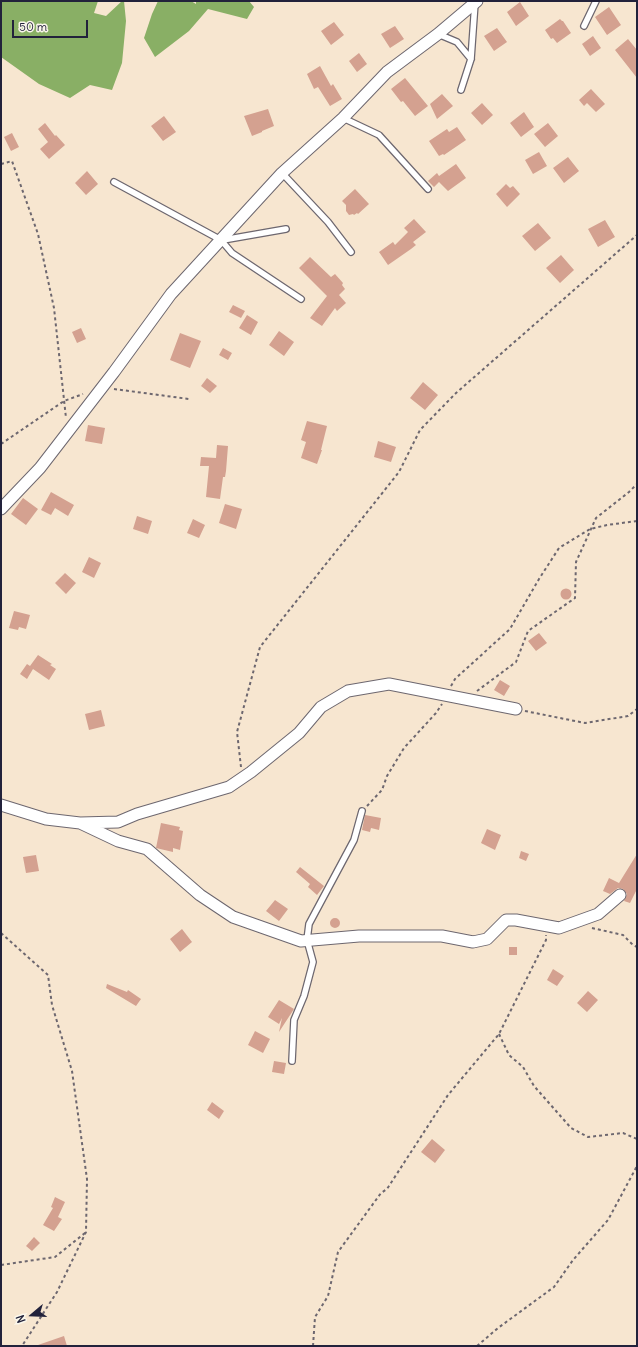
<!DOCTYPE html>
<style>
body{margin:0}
#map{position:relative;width:638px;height:1347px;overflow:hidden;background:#f7e6d0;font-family:Delius,sans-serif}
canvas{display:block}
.frame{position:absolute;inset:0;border:2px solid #22223b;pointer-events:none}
.north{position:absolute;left:12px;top:1295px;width:40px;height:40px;-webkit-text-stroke:3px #fbf7ec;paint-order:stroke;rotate:251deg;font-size:11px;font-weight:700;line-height:16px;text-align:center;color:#22223b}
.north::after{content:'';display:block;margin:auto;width:14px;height:18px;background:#22223b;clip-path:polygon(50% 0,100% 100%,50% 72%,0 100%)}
.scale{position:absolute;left:12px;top:20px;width:76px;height:18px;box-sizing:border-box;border:2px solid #22223b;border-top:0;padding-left:5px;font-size:12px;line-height:14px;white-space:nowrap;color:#22223b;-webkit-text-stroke:3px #fbf7ec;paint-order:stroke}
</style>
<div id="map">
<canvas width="638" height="1347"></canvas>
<div class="frame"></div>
<div class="north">N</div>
<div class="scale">50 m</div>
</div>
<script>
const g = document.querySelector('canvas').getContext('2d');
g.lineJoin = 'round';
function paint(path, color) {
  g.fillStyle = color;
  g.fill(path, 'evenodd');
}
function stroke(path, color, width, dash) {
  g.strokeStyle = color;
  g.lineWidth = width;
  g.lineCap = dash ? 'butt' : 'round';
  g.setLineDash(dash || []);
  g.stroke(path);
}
paint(new Path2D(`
 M1 1H98L94 13 106 16 122 1H124L126 21 122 63 112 90 90 85 70 98 39 84 1 57Z
 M158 1H191L196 4V1H249L254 7 247 19 208 9 189 31 155 57 144 38 152 14Z`), '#89af65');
paint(new Path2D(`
 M520 2 529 16 516 26 507 12Z
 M609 7 621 25 607 35 595 17Z
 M560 19 562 21H563L571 33 557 43 553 38 551 39 545 30Z
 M334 22 344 35 331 45 321 31Z
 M395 26 404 39 390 48 381 34Z
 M497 28 507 42 494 51 484 36Z
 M593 36 601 48 590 56 582 44Z
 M628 39 637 50V78L615 50Z
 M359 53 367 64 357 72 349 61Z
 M320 66 331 86 333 84 342 99 330 106 318 87 314 89 307 74Z
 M405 78 428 106 415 116 403 101 401 102 391 89Z
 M591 89 605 104 596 112 587 103 584 106 579 100Z
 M442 94 453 106 437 119 430 104Z
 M482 103 493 115 482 125 471 113Z
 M268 109 274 126 262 131V132L252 136 244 116Z
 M524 112 534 127 521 137 510 123Z
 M164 116 176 132 163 141 151 126Z
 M45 123 55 136 56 135 65 145 49 159 40 149 48 142 38 129Z
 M548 123 558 136 545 147 534 134Z
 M457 127 466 140 444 155 443 154 439 156 429 141 447 129 449 132Z
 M12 133 19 147 11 151 4 137Z
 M539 152 547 166 533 174 525 160Z
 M568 157 579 171 564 183 553 168Z
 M456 164 466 178 448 191 439 182 434 187 428 181 437 173 439 176Z
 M87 171 98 184 86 195 75 183Z
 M506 184 510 188 513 186 520 194 507 207 496 194Z
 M355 189 369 204 358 214 357 213 354 215 353 214 349 215 346 211V205L342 201Z
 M414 219 426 232 413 242 416 245 411 249 388 265 379 252 393 242 395 245 408 232 404 228Z
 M605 220 615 237 598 247 588 229Z
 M538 223 551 238 535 251 522 236Z
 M561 255 574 270 560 283 546 268Z
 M310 257 331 277 335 274 343 283 342 285 345 289 339 295 346 303 337 311 335 308 322 326 310 318 327 296 299 268Z
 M233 305 245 311 241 318 229 312Z
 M247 315 258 322 251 335 239 328Z
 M81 328 86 339 77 343 72 332Z
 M279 331 294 342 284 356 269 345Z
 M180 333 201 341 190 368 170 360Z
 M223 348 232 353 228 360 219 355Z
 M207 378 217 386 210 393 201 386Z
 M423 382 438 395 425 410 410 398Z
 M307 421 327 426 321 450H322L317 464 301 458 306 442 301 440Z
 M88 425 105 428 102 444 85 441Z
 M378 441 396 447 391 462 374 457Z
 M217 445 228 446 226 471 225 477H223L220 499 206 497 209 466H200L201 457 216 458Z
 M51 492 74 505 68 516 55 508 51 515 41 510Z
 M23 498 38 509 26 525 11 514Z
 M225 504 242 509 236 529 219 523Z
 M137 516 152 521 148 534 133 529Z
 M193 519 205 525 199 538 187 533Z
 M89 557 101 563 94 578 82 572Z
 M65 573 76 583 66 594 55 583Z
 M560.5 594a5.5 5.5 0 1 1 11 0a5.5 5.5 0 1 1-11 0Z
 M14 611 30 615 26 629 19 627 18 630 9 628Z
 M539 633 547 643 536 651 528 641Z
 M38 655 52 664 50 665 56 669 49 680 33 669 27 679 20 674 27 664 30 666Z
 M500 680 510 686 504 696 494 690Z
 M101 710 105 726 89 730 85 714Z
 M365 815 381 818 379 830 371 828 370 832 362 830Z
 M161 823 180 827 179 830 183 831 180 850 173 848V852L156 848Z
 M487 829 501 835 495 850 481 843Z
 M521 851 529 854 526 861 519 858Z
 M637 854V889L630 903 624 901 627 894 623 889 618 888 610 894 603 891 609 878 619 883Z
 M36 855 39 871 26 873 23 857Z
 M300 867 324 886 317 895 308 887 310 884 296 872Z
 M275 900 288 909 279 921 266 911Z
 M330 923a5 5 0 1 1 10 0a5 5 0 1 1-10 0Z
 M182 929 192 942 180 952 170 939Z
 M509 947H517V955H509Z
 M553 969 564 976 557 986 547 980Z
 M107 984 127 992 128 990 141 999 136 1006 106 988Z
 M588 991 598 1000 587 1012 577 1003Z
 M279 1000 294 1009 279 1032 282 1018 279 1024 268 1017Z
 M255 1031 270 1039 263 1053 248 1045Z
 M274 1061 286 1063 284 1074 272 1072Z
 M212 1102 224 1111 219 1119 207 1110Z
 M432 1139 445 1150 435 1163 421 1152Z
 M55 1197 65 1202 58 1217 62 1219 54 1231 43 1225 53 1208 51 1207Z
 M34 1237 40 1243 32 1251 26 1246Z
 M64 1336 67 1346H38V1345Z`), '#d4a190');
const service = new Path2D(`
 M584 26 596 1
 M438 34 457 42 471 59
 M461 90 471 59 475 3
 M343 118 379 135 428 189
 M282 173 328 222 351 252
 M114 182 221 240 232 253 301 299
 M223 240 286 229
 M292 1061 294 1020 304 996 313 962 307 940 309 924 354 840 362 811`);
const minor = new Path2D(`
 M1 509 40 468 114 372 171 294 282 173 343 118 387 72 438 34 477 1
 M1 805 46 819 80 823 118 822 137 814 229 787 251 772 299 733 321 707 348 691 389 684 516 709
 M80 823 118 841 147 849 200 895 233 917 301 941 359 936H442L473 942 487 939 506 920H516L559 928 598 914 620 895`);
stroke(service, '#6d676f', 8);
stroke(minor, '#6d676f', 13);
stroke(new Path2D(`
 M1 164 12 161 38 234 54 308 66 418
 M114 389 189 399
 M1 444 64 401 83 394
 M451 686 455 679 510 629 539 579 559 548 590 529 607 525 637 521
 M477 691 516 662 528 631 575 598 576 562 596 518 629 492 637 484
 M525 711 585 723 628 716 637 709
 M241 767 237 732 260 647 399 472 420 430 456 393 637 235
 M367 806 382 790 387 776 404 748 436 713 442 704
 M592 928 623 935 633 945 637 947
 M1 933 48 975 52 1005 72 1071 87 1179 86 1232 57 1292 22 1346
 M499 1034 509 1055 523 1067 534 1086 571 1128 588 1137 623 1133 637 1139
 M1 1265 55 1257 85 1233
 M313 1346 315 1317 328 1296 338 1252 381 1193 387 1189 448 1095 499 1034 546 940V935
 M477 1346 498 1328 554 1287 573 1260 608 1220 637 1166`), '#6d676f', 2, [3, 3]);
stroke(service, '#fff', 5.5);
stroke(minor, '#fff', 11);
</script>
